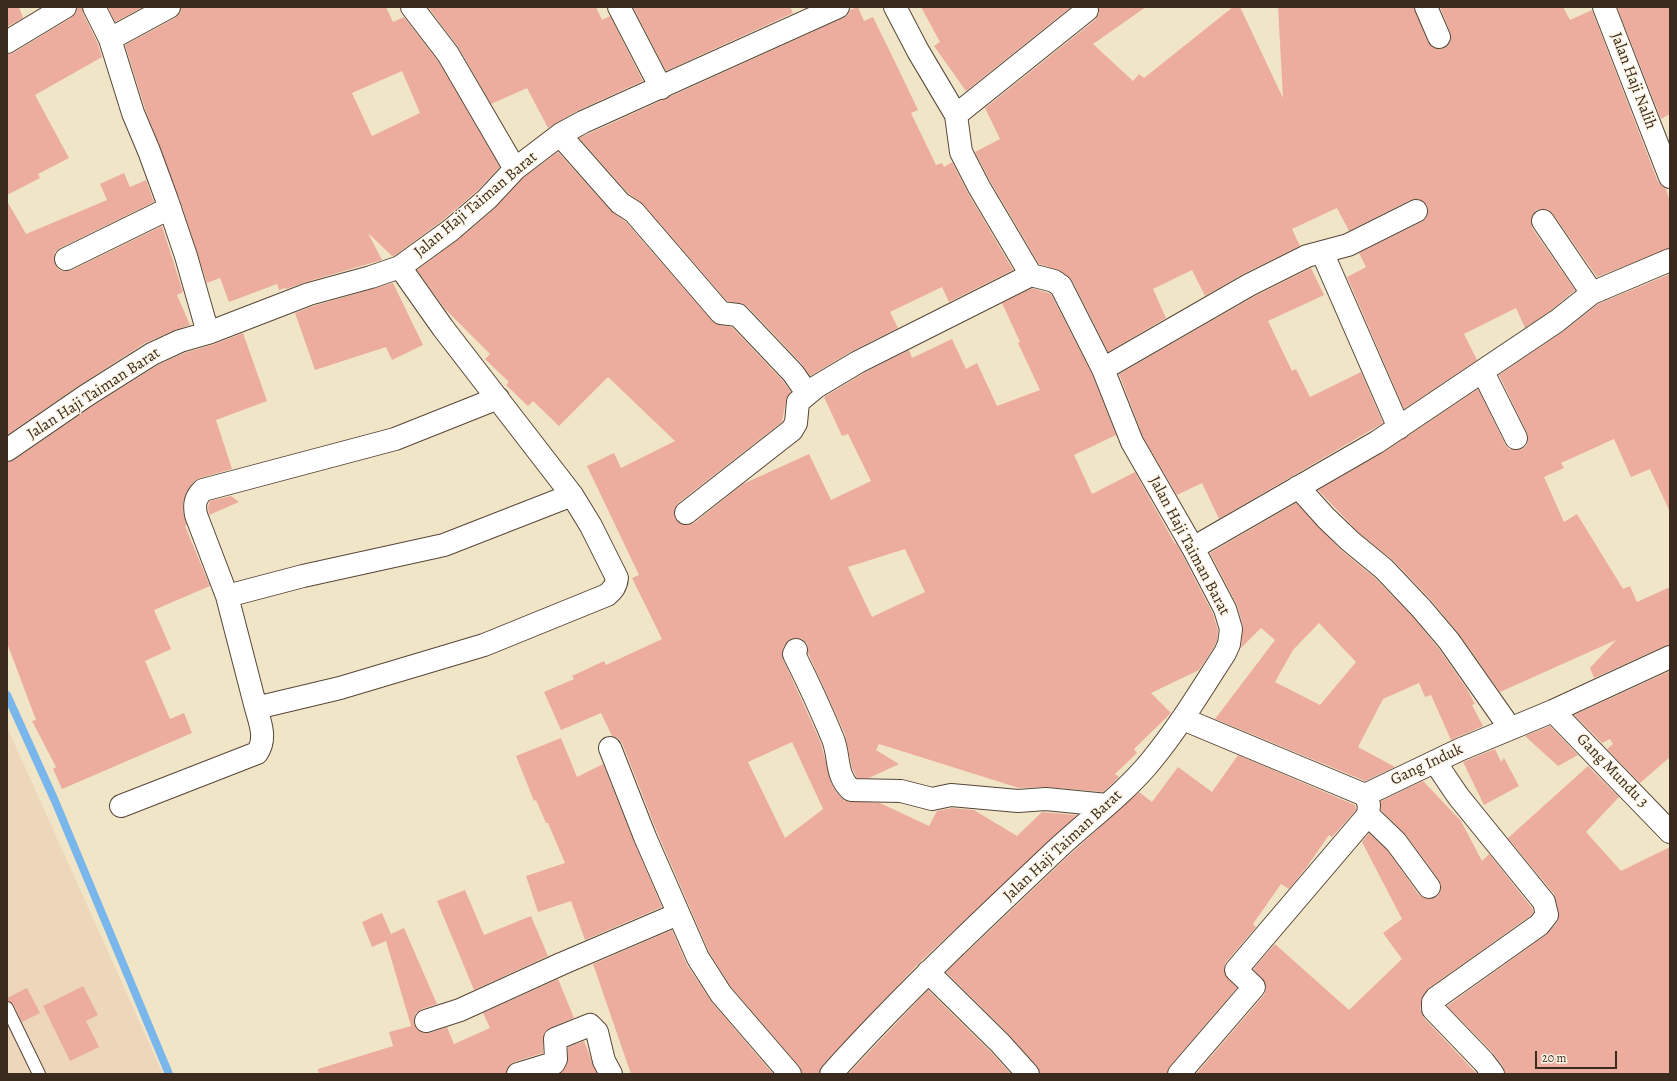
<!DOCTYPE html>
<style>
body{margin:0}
#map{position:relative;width:1677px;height:1081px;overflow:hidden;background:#f1e5c7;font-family:Alegreya,serif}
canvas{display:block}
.frame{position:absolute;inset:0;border:8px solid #3b2a1e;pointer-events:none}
.scale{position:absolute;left:1535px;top:1051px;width:82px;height:18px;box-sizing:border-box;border:2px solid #3b2a1e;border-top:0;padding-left:5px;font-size:12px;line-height:14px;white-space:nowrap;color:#3b2a1e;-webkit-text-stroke:3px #fcf5e5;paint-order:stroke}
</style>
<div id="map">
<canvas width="1677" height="1081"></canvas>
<div class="frame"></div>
<div class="scale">20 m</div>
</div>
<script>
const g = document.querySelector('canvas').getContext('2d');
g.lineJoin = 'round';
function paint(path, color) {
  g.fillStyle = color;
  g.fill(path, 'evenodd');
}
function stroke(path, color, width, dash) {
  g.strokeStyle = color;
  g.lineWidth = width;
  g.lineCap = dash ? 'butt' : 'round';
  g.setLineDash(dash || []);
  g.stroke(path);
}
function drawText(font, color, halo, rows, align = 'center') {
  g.font = font + ' Alegreya,serif';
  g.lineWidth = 3;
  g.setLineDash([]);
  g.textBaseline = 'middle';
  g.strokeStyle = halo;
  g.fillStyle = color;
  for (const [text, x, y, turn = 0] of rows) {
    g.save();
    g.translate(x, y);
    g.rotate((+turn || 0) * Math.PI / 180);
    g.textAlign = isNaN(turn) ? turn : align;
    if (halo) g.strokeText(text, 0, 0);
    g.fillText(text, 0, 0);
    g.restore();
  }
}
paint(new Path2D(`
 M7 727 163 1074H7Z`), '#eed6bb');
stroke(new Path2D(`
 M7 695 55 801 169 1074`), '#78b6eb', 8);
paint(new Path2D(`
 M7 7H19L23 18 7 27Z
 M77 7H82L83 13 98 44 102 57 35 95 69 158 38 174 40 178 7 195V54L13 53 71 18 76 13Z
 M108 7H143L115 22Z
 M181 7H386L393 22 404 17 438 61 500 167 478 190 443 220 394 256H392L368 233 382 260 306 282 286 289 285 288 279 290 277 284 229 302 220 278 207 283 181 203 145 109 125 45 175 18 180 13ZM402 71 420 113 372 136 352 93Z
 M428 7H596L602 20 610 16 643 81 577 111 548 128 527 88 491 104 459 48Z
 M633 7H790L793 13 666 71Z
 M858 7 864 21 873 17 896 64 918 110 911 113 936 165 942 163 944 167 952 162 968 193 1013 270 949 302 942 287 890 312 898 328 852 351 810 376 802 364 747 306 739 303 727 301 643 204 628 193 579 138 843 18 848 15 850 10Z
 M921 7H1071L966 91 934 46 940 42Z
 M1099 7H1146L1093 44 1133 81 1139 74 1144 78 1233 7H1240L1283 98 1278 7H1414L1428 42 1432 47 1438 49 1444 48 1449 45 1451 38 1450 32 1440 7H1563L1570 20 1592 10 1658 182 1662 186 1666 189 1670 202V248L1597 277 1553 214 1548 210 1542 209 1536 210 1532 216 1531 222 1532 228 1575 290 1550 311 1525 328 1516 308 1464 334 1477 360 1404 409 1347 277 1366 267 1359 253 1422 222 1426 218 1428 212 1427 206 1423 201 1417 199 1410 200 1349 231 1337 208 1292 229 1300 246 1243 274 1205 296 1192 270 1153 289 1166 318 1108 352 1072 280 1061 271 1039 264 990 181 975 152 1000 139 985 108 1095 20 1099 14Z
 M1617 7H1670V114L1661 119Z
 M558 152 611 211 626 222 712 321 720 325 732 327 783 381 791 392 786 401 782 422 678 503 675 508 674 514 676 520 681 524 687 525 694 523 743 484 809 454 831 500 871 481 848 434 842 436 824 397 864 373 909 350 912 358 952 339 966 369 977 363 997 406 1040 390 1018 343 1020 342 1002 303 1032 288 1051 294 1092 374 1116 435 1074 455 1092 494 1135 472 1175 544 1176 543 1182 554 1213 614 1218 630 1217 641 1214 647 1199 670 1151 693 1171 713 1134 749 1137 753 1115 774 1119 777 1103 792 1047 787 1019 788 879 744 876 750 899 764 869 778H857L852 768 845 734 808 653V649L807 643 802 639 796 638 789 640 783 649V659L821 743 831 783 836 792 845 801 880 803 929 826 937 811 952 808 974 810 1017 836 1042 812 1077 815 919 963 822 1066 819 1074H802L799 1066 731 987 709 952 657 832 622 743 618 738 612 736 601 713 561 730 544 692 574 679 572 676 604 661 606 665 662 639 632 578 639 575 587 466 614 453 621 468 675 441 608 377 559 426 533 401 528 406 506 385 509 382 485 359 490 354 445 309 417 270 459 239 495 208 523 178ZM905 549 925 592 872 617 848 567ZM792 742 823 809 785 838 748 762Z
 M124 173 130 187 146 180 154 202 60 248 55 252 54 259 55 264 59 270 66 271 72 270 162 226 183 292 177 295 190 325 175 330 145 343 80 385 7 435V201L26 234 107 200 100 184Z
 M1311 268 1324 295 1268 321 1292 371 1296 369 1310 397 1361 372 1383 423 1219 519 1202 483 1177 495 1143 437 1119 374 1255 296Z
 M1670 274V512L1650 469 1631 477 1614 439 1561 463 1564 468 1544 477 1564 522 1577 514 1623 589 1630 586 1637 602 1670 587V645L1665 646 1594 678 1590 668 1616 640 1500 692 1459 634 1430 599 1393 560 1358 532 1318 490 1384 452 1478 389 1505 444 1509 449 1515 450 1522 449 1527 445 1528 438 1527 433 1499 375 1564 331 1598 304Z
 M393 283 423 345 392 360 386 347 315 370 295 313 313 306Z
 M243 333 267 401 216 420 232 469 200 478 194 481 186 493 183 504 184 517 187 525 185 526 210 586 154 610 171 649 145 661 170 719 184 713 192 733 62 789 53 769 56 767 32 721 36 720 7 643V462L14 460 94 405 158 365 184 353 212 345Z
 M231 496 239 502 209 515 208 507 210 501Z
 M1296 503 1341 550 1375 578 1412 616 1439 649 1467 689 1475 704 1472 705 1483 726 1451 740 1431 695 1425 697 1419 683 1383 699 1358 747 1395 767 1365 781 1215 719 1275 640 1261 628 1241 648 1243 626 1237 605 1210 553ZM1319 623 1356 662 1320 705 1275 682 1293 650Z
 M1670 671V757L1640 783 1607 749 1613 744 1610 739 1602 743 1574 715Z
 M1550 726 1578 755 1558 766 1525 736Z
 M561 738 577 777 603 764 634 842 662 907 585 940 571 901 538 912 526 876 565 863 548 823H546L536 800 534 801 516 756Z
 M1495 749 1501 762 1504 758 1519 786 1484 805 1463 762Z
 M1238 755 1355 805 1356 810 1332 837 1329 835 1306 868 1289 889 1281 884 1253 924 1256 927 1226 962 1224 967V974L1237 988 1170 1066 1167 1074H1040L1037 1066 1009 1035 946 972 1065 859 1139 792 1152 802 1178 767 1212 792Z
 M1588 766 1619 797 1586 832 1621 871 1670 847V1074H1505L1503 1066 1493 1053 1447 1006 1546 935 1557 923 1559 913 1554 894 1508 838Z
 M1423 781 1461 821 1482 861 1489 854 1532 908 1533 912 1530 916 1429 988 1423 995 1420 1009 1424 1018 1477 1074H1196L1264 995 1266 989V983L1253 969 1275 944 1349 1010 1402 959 1383 933 1402 919 1362 842 1369 833 1387 850 1419 895 1424 898 1430 899 1437 897 1440 892 1441 886 1439 880 1406 835 1381 810V801Z
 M465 890 484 935 531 916 548 956 474 990 437 901Z
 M382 913 391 934 404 928 437 1004 422 1009 416 1013 414 1018V1024L418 1030 423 1033H429L447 1027 454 1044 490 1028 483 1013 558 979 574 1018 550 1028 545 1032 543 1039V1053L514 1062 509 1066 506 1074H319L318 1069 393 1046 389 1032 411 1026 386 941 372 947 362 922Z
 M672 930 687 965 711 1001 773 1074H631L593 964Z
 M83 986 98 1015 86 1021 99 1047 70 1061 43 1006Z
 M27 988 40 1013 22 1022 14 1005 7 1001V998Z
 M928 990 991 1052 1011 1074H848Z
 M584 1041 597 1074H559L567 1064 568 1047Z`), '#ecad9f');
const lane = new Path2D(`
 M7 1008 39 1074`);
const street = new Path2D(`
 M94 7 110 39 133 113 149 151 167 200 186 256 208 333
 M412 7 448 54 515 169
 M619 7 661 88
 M1426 7 1439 37
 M1604 7 1670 177
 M110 39 169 7
 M7 42 65 7
 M956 115 1087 10
 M560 135 620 203 634 212 721 313 738 315 793 373 807 393
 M1543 221 1592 293
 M1322 252 1399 428
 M66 259 170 208
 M400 267 443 328 572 495 591 526 617 578C616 586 613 590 607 595L484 645 340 688 256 708 227 596 196 515C194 504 195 498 203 490L395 439 498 398
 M1103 369 1249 285 1307 256 1348 245 1416 211
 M1483 372 1516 438
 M7 450 87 395 152 354 180 341 208 333 309 294 371 277 400 267 451 230 487 199 515 169 561 134 583 122 838 7
 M1298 487 1326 518 1350 541 1384 569 1421 608 1449 641 1510 728
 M686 513 792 430 796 423 798 402 816 387 858 362 1031 275
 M1193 548 1377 442 1557 321 1592 293 1670 260
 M227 596 303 576 444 545 572 495
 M796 650 794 654C808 682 821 710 833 739 840 757 835 775 851 790L901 791 932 799 951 795 1018 801 1046 799 1107 805
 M1553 711 1670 832
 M1183 719 1365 795 1459 750 1553 711 1670 657
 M610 748 645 837 698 958 721 994 790 1074
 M1435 762 1458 796 1544 902 1547 915 1539 925 1436 998 1433 1002V1009L1484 1062 1493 1074
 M121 806 257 753C267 739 260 722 256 708
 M1368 815 1396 842 1429 887
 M928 972 1000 1043 1028 1074
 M426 1021 460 1010 561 964 678 914
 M518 1074 554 1063 556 1059 555 1039 590 1025 597 1032 604 1061 611 1074
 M831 1074C902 995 979 923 1056 850 1088 820 1124 794 1151 761 1179 727 1201 690 1225 653L1229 644 1231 629 1225 609 1193 548 1132 442 1103 369 1061 286 1054 281 1031 275 979 187 961 152 956 115 918 51 895 7
 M1179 1074 1254 987 1236 970 1368 815 1369 805 1365 795`);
stroke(lane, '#564637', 14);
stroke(street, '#564637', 24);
stroke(lane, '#fff', 12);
stroke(street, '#fff', 22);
drawText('16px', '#3b2a1e', '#fcf5e5', [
 ["Jalan Haji Nalih",1633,81,69],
 ["Jalan Haji Taiman Barat",476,205,-40],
 ["Jalan Haji Taiman Barat",94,394,-33],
 ["Jalan Haji Taiman Barat",1189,546,62],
 ["Gang Induk",1427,765,-25],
 ["Gang Mundu 3",1612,771,46],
 ["Jalan Haji Taiman Barat",1063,846,-43]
]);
</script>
